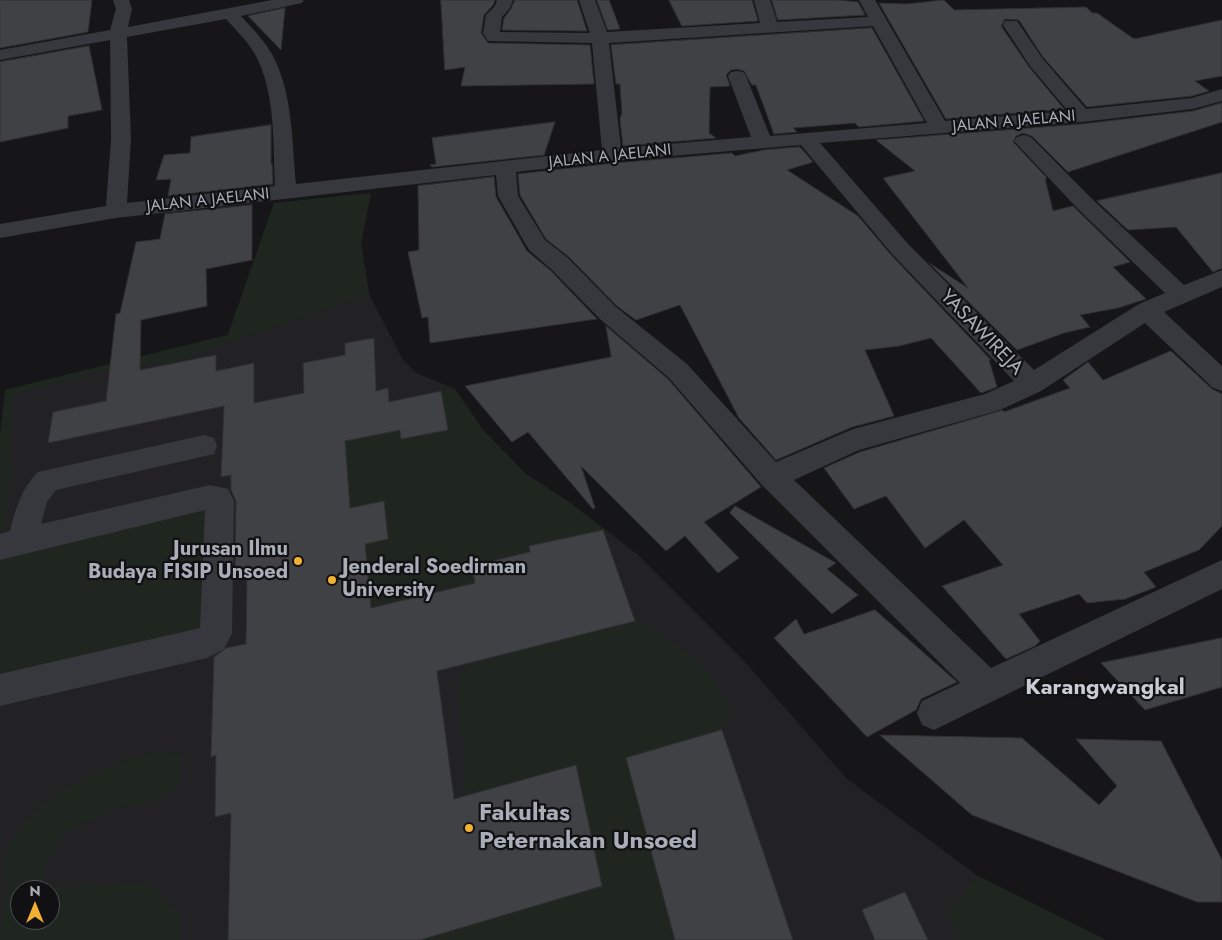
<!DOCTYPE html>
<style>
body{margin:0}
#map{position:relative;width:1222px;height:940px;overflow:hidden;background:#161618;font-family:Jost,sans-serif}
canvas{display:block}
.north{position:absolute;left:10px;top:880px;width:50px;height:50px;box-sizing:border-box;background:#111113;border:1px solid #4d4f55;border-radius:50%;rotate:0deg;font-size:14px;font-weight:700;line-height:20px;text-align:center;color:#a8adb8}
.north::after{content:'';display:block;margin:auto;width:18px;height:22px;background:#f2b134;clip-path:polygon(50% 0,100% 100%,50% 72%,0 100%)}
</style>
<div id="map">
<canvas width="1222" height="940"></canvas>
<div class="north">N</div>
</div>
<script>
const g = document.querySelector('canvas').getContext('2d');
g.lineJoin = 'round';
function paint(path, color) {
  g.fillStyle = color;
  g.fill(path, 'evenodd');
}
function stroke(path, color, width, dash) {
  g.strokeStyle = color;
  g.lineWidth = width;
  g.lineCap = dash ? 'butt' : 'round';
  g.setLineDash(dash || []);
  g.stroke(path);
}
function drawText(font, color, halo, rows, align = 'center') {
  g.font = font + ' Jost,sans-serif';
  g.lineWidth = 4.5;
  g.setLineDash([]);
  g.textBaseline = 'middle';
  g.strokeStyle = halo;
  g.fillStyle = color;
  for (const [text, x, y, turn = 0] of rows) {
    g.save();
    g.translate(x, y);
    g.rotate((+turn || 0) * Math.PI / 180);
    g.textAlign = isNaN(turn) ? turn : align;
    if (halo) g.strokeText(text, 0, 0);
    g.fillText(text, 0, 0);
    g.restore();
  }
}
paint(new Path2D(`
 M371 193 361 243 369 294 403 360 416 373 455 389 483 430 526 474 572 504 637 554 744 661 847 779 978 876 1106 940H0V436L5 390 228 335 274 203ZM20 890H50V920H20Z`), '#222225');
paint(new Path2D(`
 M371 193 361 243 369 294 173 362 125 366 14 394 5 536 0 535V436L5 390 228 335 274 203Z
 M455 389 483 430 526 474 572 504 603 530 529 546 534 566 515 556 472 566 475 583 371 608 365 544 387 539 384 501 350 508 345 441 400 430 402 439 448 430 441 391Z
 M219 499 213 635 0 690V549Z
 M635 621C678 643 709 663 729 710L722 730 626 759 675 940H420L602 886 576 765 466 795 459 684 468 663Z
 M165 749 182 758 177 788 156 801 116 807 64 832 47 859 43 886 73 889 117 883H150L178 914V940H0L8 882 5 859 15 835 42 805 79 781 124 761ZM20 890H50V920H20Z
 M978 876 1106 940H960L948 913Z`), '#1e261f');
const building = new Path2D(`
 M0 0H92L88 32 0 48Z
 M441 0H495L493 5 484 15 481 33 488 43 590 45 594 84 461 86 465 67 445 70Z
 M515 0H577L587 31 502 30 504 18 511 9Z
 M597 0H609L620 29 608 30Z
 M669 0H752L758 21 682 26Z
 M772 0H836L858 2 865 15 778 20Z
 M944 0 954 10 1086 7 1092 13H1097L1134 39 1222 20V76L1195 81 1209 91 1192 96 1087 107 1043 57 1019 20 1005 19 1001 26 1029 67 1064 109 946 119 879 3 907 4Z
 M285 8 281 50 248 16Z
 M872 28 924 121 859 127 855 123 793 128 797 132 774 134 756 85H752L744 71 737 69 731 70 726 75 730 86 710 87 709 133 716 138 623 146 620 119 622 113 620 84H616L611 45Z
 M89 46 102 110 68 116V128L0 142V62Z
 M1222 103V122L1068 172 1032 136 1023 133 1016 136 1013 142 1047 178 1045 179 1053 211 1073 206 1130 262 1113 267 1146 299 1118 308 1080 315 1090 327 1064 333 1017 350 929 263 968 288 883 178 915 171 876 140 1082 124 1193 111Z
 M555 122 544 155 432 167 430 165 436 164 432 138Z
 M271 125V164H272L273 184 168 196 171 179 156 180 164 155 190 153 191 137Z
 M800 147 813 162 787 170 858 216 892 256 991 360H989L997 387 981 393 931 338 899 346 865 350 894 416 852 427 776 460 739 418 680 305 636 320 617 306 569 257 546 239 520 195 518 174 615 163 732 153 735 156 764 150Z
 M1222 173V268L1213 272 1176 227 1128 230 1097 201Z
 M494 177 496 197 527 251 551 271 597 319 430 343 428 317 422 318 408 252 419 250 418 186Z
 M252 205V260L206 269 207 306 141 320 140 370 216 355V371L254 363V403L304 393 303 363 345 355V343L374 338 376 391 388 388 389 402 441 391 448 430 401 439 400 430 345 441 350 508 384 501 388 539 365 544 371 608 475 583 472 566 530 552 529 546 603 530 635 621 437 671 454 799 576 765 602 886 420 940H228L231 813 215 817 216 755 211 757 214 657 226 648 246 644 247 577 235 580 236 501 231 490V475L221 477 224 406 48 443 53 412 106 401 116 314 120 313 136 242 160 239 165 214Z
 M606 326 668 379 761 487 704 522 739 558 718 573 685 536 666 551 581 466 595 508 593 509 528 432 512 442 465 386 611 357Z
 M1171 351 1212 389 1222 394V526L1199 550 1144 572 1156 587 1125 599 1087 603 1079 594 1019 614 1040 641 1035 646 1006 659 942 586 1003 565 964 520 925 548 886 496 854 509 824 468 860 452 1003 410 1004 412 1070 388 1063 380 1088 362 1103 380Z
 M735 506 836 563 827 569 858 595 832 614 730 513Z
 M875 610 957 682 921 699 916 710 867 737 774 638 796 619 804 634Z
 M1222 638V687L1145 710 1101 663Z
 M722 730 793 940H675L626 758Z
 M880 735 1022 738 1099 805 1117 786 1076 739 1161 741 1222 860V902H1197L972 815Z
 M905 892 928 940H875L862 910Z`);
paint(building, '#404145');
stroke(building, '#303034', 1);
paint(new Path2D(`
 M113 0H129L132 9 128 27 272 0H304L302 3 241 16C253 29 266 42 274 58 293 96 292 143 296 184L602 150 592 43 488 41 483 33 486 15 495 6 497 0H513L510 8 502 17 500 32 590 33 579 0H595L607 32 760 23 754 0H770L777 22 868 17 859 0H875L945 121 1068 111 1030 66 1003 25 1005 21H1017L1042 58 1086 109 1192 98 1222 89V101L1193 109 1082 122 820 143 909 245 1034 370 1139 304 1165 293 1077 208 1014 141 1017 137 1024 135 1031 137 1091 198 1184 285 1222 270V287L1164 312 1222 366V391L1213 388 1145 323 1041 391 1000 410 859 450 794 480 991 668 1222 560V589L934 730 922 725 917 713 922 701 960 683 762 485 669 378 600 319 552 270 529 250 498 196 496 175 116 218 0 238V224L106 206 111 139 110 40 0 60V50L110 30 116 9ZM226 19C236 30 247 41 255 54 276 93 273 144 275 186L127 203 131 139 127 37ZM873 26 927 123 770 136 746 76 743 72 737 71 731 72 728 76 751 137 621 148 609 43ZM801 145 893 255 1014 381 985 394 853 429 776 462 687 364 616 307 568 258 545 240 518 196 516 172 612 161Z
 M204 435 214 438 217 446 214 454 56 490 47 502 41 524 210 485 228 489 234 501 232 633 224 649 207 658 0 706V674L200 628 205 510 0 560V534L10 531C15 509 22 488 38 472Z`), '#37383d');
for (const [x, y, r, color] of [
 [298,561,5,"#f2b134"],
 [332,580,5,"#f2b134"],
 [469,828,5,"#f2b134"]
]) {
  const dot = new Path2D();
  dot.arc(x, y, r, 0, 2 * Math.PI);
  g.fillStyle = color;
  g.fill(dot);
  stroke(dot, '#111113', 2);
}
drawText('16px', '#a8adb8', '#111113', [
 ["JALAN A JAELANI",1014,122,-5],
 ["JALAN A JAELANI",610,157,-6],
 ["JALAN A JAELANI",208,201,-6]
]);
drawText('20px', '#a8adb8', '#111113', [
 ["YASAWIREJA",981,333,46]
]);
drawText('bold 20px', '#a8adb8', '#111113', [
 ["Jurusan Ilmu",288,550],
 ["Budaya FISIP Unsoed",288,573],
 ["Jenderal Soedirman",342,568,"left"],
 ["University",342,591,"left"]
], 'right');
drawText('bold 22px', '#c9ccd4', '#111113', [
 ["Karangwangkal",1105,689]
]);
drawText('bold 24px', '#a8adb8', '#111113', [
 ["Fakultas",479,814],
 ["Peternakan Unsoed",479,842]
], 'left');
</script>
